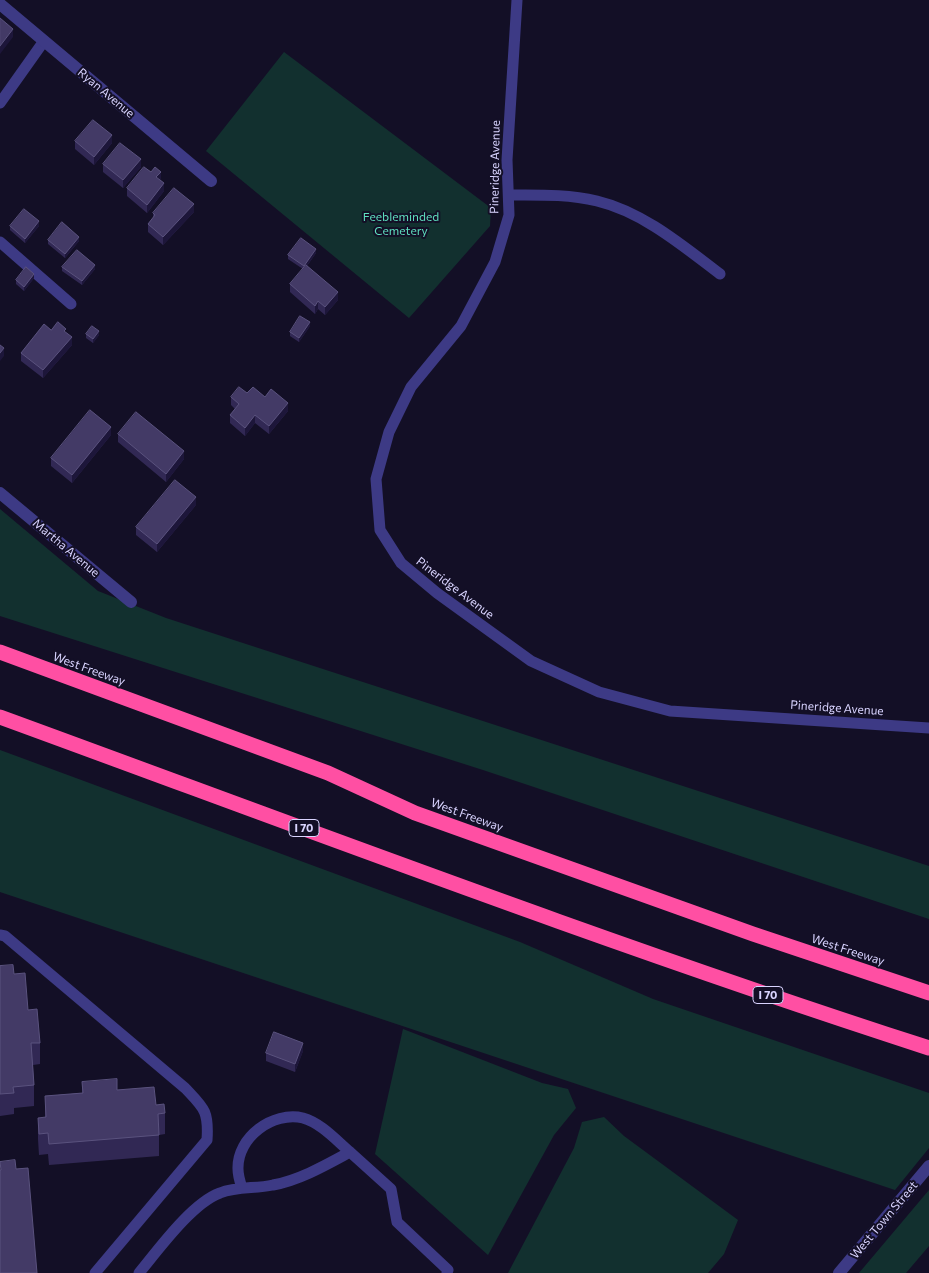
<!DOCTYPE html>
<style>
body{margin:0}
canvas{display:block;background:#130f26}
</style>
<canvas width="929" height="1273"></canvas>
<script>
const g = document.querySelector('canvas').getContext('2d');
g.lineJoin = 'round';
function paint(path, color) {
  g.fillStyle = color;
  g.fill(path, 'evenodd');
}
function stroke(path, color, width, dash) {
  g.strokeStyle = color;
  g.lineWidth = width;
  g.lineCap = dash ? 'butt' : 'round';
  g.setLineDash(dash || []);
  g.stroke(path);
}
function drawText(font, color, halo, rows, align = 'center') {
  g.font = font + ' Commissioner,sans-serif';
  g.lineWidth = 4;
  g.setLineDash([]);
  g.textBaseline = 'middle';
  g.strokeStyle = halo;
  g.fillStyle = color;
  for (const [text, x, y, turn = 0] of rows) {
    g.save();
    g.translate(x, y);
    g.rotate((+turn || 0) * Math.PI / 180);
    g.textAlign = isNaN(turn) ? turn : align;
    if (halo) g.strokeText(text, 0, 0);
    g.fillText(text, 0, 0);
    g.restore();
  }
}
paint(new Path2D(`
 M284 52 491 208 490 226 409 318 206 151Z
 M0 509 98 591 166 618 929 866V919L483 770 0 616Z
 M0 750 520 942 653 999 929 1093V1148L895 1190 0 892Z
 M403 1029 542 1083 568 1089 576 1108 554 1135 488 1255 375 1154Z
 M604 1117 624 1136 738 1220 724 1254 708 1273H508L574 1148 582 1122Z
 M929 1190V1246L906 1273H859Z`), '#12302f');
stroke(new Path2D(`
 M517 0 507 160 509 215 495 262 461 326 411 387 389 432 376 479 380 530 401 563 437 593 531 661 599 692 670 711 929 728
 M0 103 44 41
 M509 195C539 195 568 194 597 201 643 212 683 246 720 274
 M0 242 71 304
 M0 935 5 936 185 1088C204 1108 209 1111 207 1140L95 1273
 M242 1188C240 1182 238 1175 238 1169 237 1137 273 1111 303 1118 321 1123 336 1140 350 1152
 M139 1273C158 1250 192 1203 220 1193 237 1186 255 1189 273 1185 300 1180 326 1165 350 1152L391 1189 397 1222 448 1270 447 1273`), '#3d3a85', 11);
stroke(new Path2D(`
 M0 4 211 181
 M0 493 131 602
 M839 1273 929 1166`), '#3d3a85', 12);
stroke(new Path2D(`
 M0 652 328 773 415 813 753 934 929 993
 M0 717C309 830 616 947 929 1048`), '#ff4fa3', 15);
paint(new Path2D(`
 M75 141 112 143 94 165 75 149Z
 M103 164 141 167 123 188 103 172Z
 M161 180 164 191 147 213 127 196V188Z
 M194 212 163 245 148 232V224L153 218V213Z
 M10 226H39L25 243 10 230Z
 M48 240 79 241 65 258 48 244Z
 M316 253 307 266 338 300 325 315 318 309 315 314 290 292V284L303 269 288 259V255Z
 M62 267 95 269 82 285 62 271Z
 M34 278 24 291 16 284V280Z
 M310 326 299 342 290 336V332Z
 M51 330 66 333 72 345 43 378 21 361V353Z
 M86 334 99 335 93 343 86 338Z
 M247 393 265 397 288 411 269 434 255 423 245 436 230 423V415L235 409 231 405V397Z
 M118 434 184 459 166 482 118 442Z
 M111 435 72 483 51 466V458Z
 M196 505 157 552 136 535V527Z
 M0 966 14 974 28 1010 40 1043V1064L33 1065 34 1085V1106L14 1108V1114L0 1116Z
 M303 1051 295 1072 266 1061V1053Z
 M82 1082 117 1090 156 1105 165 1113V1134L159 1135V1156L49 1165 48 1154 39 1155 38 1139V1118H45V1096L82 1093Z`), '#312854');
paint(new Path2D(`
 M13 29V37L0 54V46Z
 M112 135V143L94 165V157Z
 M141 159V167L123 188V180Z
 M161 172V180L156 177Z
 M164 183V191L147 213V205Z
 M194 204V212L163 245V237Z
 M39 221V226L25 243V239Z
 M79 237V241L65 258V254Z
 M316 249V253L304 270V266Z
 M95 265V269L82 285V281Z
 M34 274V278L24 291V287Z
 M338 292V300L325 315V307Z
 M318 301V309L315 314V306Z
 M310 322V326L299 342V338Z
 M99 331V335L93 343V339Z
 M72 337V345L43 378V370Z
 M4 348V356L0 361V353Z
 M288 403V411L269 434V426Z
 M255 415V423L245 436V428Z
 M111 427V435L72 483V475Z
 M184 451V459L166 482V474Z
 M196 497V505L157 552V544Z
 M303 1043V1051L295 1072V1064Z`), '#1d163a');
const building = new Path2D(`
 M0 18 13 29 0 46Z
 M93 120 112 135 94 157 75 141Z
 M120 143 141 159 123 180 103 164Z
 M144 167 151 172 155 167 161 172 156 177 164 183 147 205 127 188Z
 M174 188 194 204 163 237 148 224 155 215 153 213Z
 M24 209 39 221 25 239 10 226Z
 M62 222 79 237 65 254 48 240Z
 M301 238 316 249 304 266 288 255Z
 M77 250 95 265 82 281 62 267Z
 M306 265 338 292 325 307 318 301 315 306 290 284Z
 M26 267 34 274 24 287 16 280Z
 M300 316 310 322 299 338 290 332Z
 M58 322 66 329 64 331 72 337 43 370 21 353 44 324 51 330Z
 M92 326 99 331 93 339 86 334Z
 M0 345 4 348 0 353Z
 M239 387 247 393 253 387 265 397 271 389 288 403 269 426 255 415 245 428 230 415 239 404 231 397Z
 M90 410 111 427 72 475 51 458Z
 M136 412 184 451 166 474 118 434Z
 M175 480 196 497 157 544 136 527Z
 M13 965 14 974 25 973 28 1010 37 1009 40 1043H31L34 1085 13 1087 14 1093 0 1094V966Z
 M274 1032 303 1043 295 1064 266 1053Z
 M117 1079V1090L154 1087 156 1105 164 1104 165 1113 158 1114 159 1135 49 1144 48 1133 39 1134 38 1118 46 1117 45 1096 83 1093 82 1082Z
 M15 1160 16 1169 28 1168 37 1273H0V1170H1L0 1162Z`);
paint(building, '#433a66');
stroke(building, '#5a527e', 1);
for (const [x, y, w] of [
 [304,828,30],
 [768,995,30]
]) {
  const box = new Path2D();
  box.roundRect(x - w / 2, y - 8.5, w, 17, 4);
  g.fillStyle = '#130f26';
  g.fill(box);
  stroke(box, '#d9d4ff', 1);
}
drawText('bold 11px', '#d9d4ff', null, [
 ["I 70",304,828],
 ["I 70",768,995]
]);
drawText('12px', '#d9d4ff', '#130f26', [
 ["Ryan Avenue",106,93,40],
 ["Pineridge Avenue",495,167,-89],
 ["Martha Avenue",66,548,40],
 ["Pineridge Avenue",455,588,37],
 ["West Freeway",89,669,20],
 ["Pineridge Avenue",837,708,4],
 ["West Freeway",467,815,20],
 ["West Freeway",848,950,18],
 ["West Town Street",884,1220,-50]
]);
drawText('12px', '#5fe0c0', '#130f26', [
 ["Feebleminded",401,217],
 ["Cemetery",401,231]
]);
</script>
